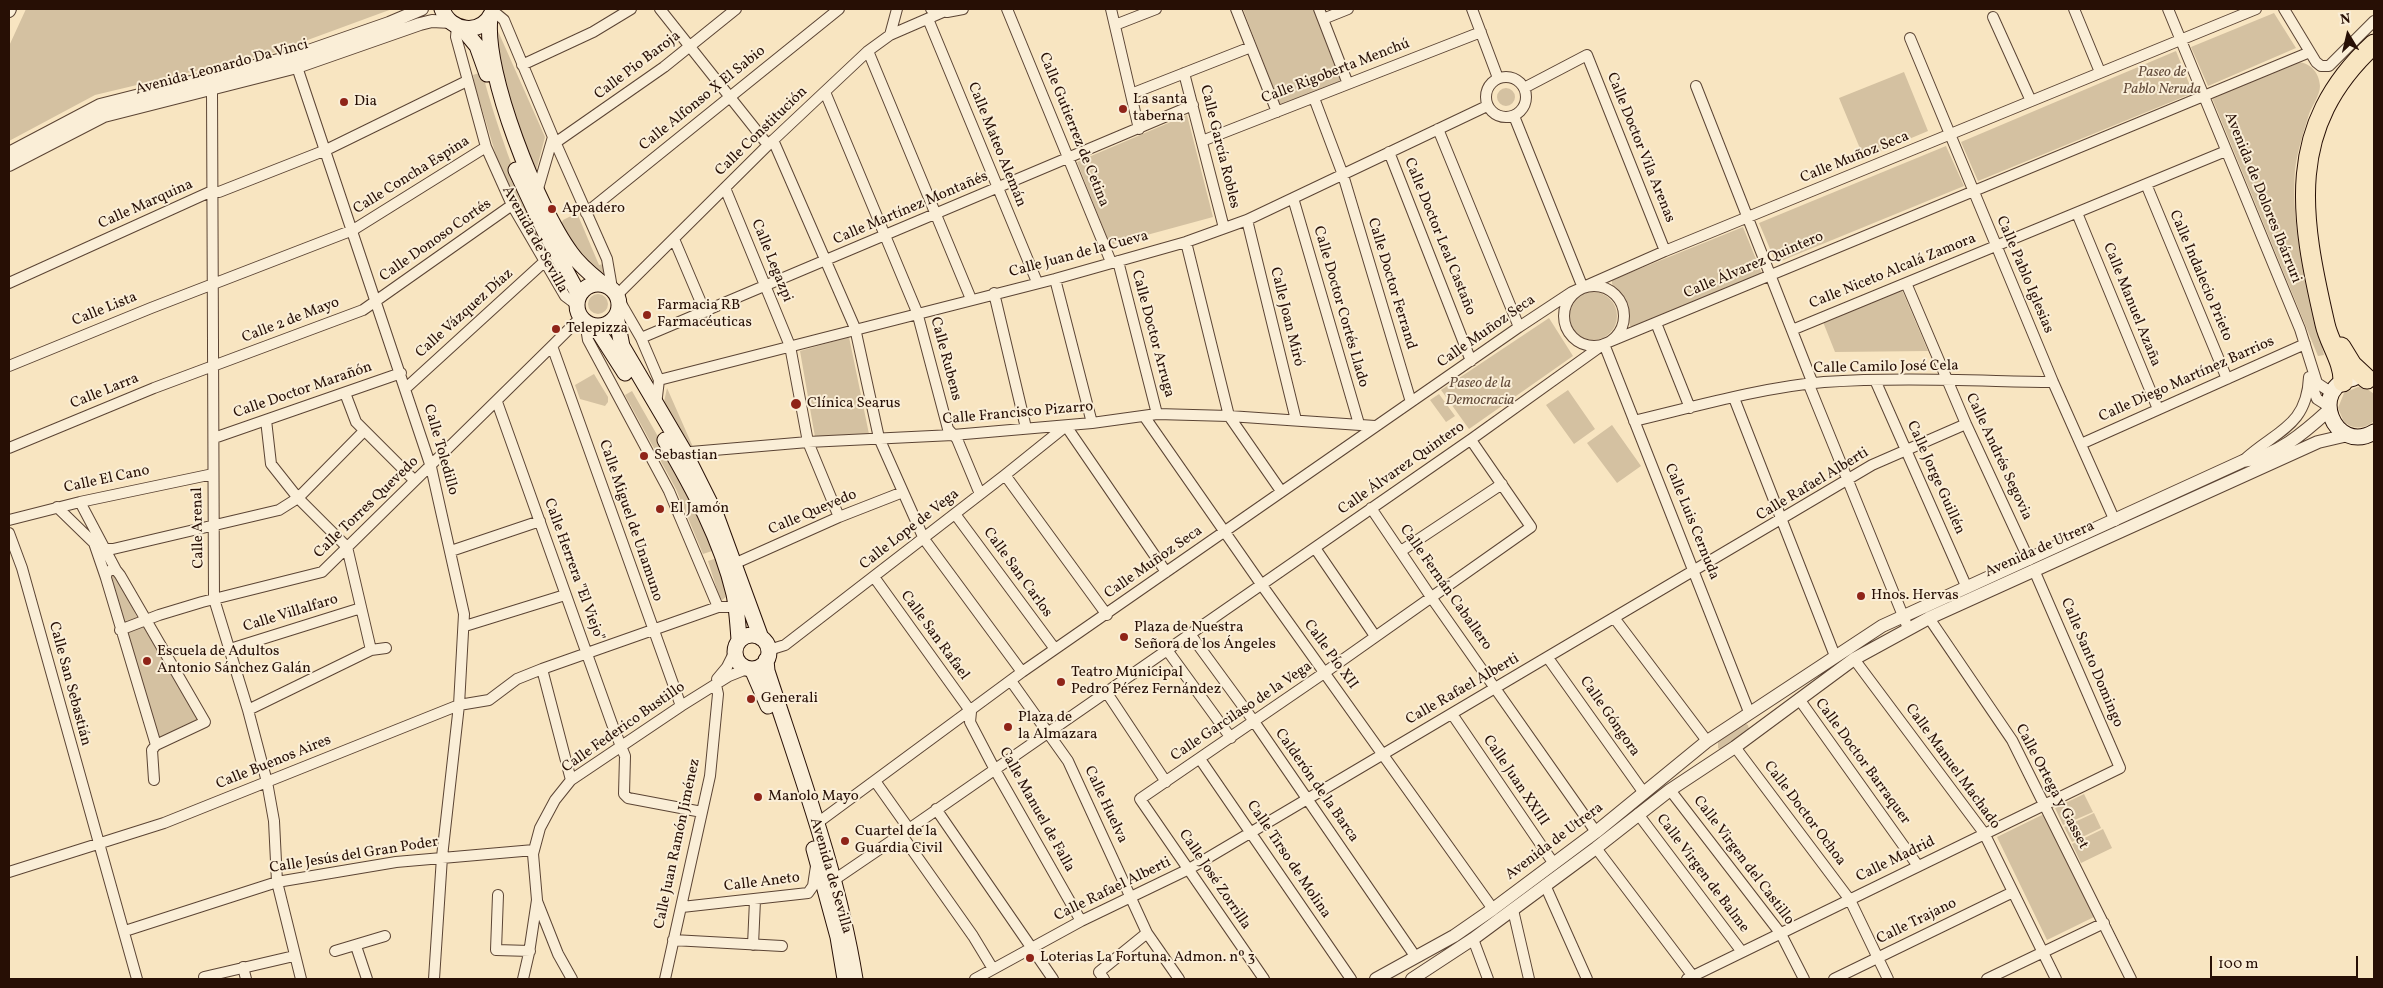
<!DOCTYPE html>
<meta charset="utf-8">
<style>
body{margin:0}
#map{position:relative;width:2383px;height:988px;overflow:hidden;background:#f8e5c1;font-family:Vollkorn,serif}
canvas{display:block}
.frame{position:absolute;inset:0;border:10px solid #270f05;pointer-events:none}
.north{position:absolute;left:2323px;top:10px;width:50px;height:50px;-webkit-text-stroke:4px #faeed7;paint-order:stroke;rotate:351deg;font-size:14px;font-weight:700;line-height:20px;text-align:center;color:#270f05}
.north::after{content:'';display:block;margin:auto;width:18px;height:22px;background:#270f05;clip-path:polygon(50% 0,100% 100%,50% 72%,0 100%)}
.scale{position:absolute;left:2210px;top:956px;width:148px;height:22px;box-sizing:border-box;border:2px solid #270f05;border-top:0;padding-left:6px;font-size:15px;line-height:18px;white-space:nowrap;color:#270f05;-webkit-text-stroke:4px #faeed7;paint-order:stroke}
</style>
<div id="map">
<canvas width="2383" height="988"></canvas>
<div class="frame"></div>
<div class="north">N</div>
<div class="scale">100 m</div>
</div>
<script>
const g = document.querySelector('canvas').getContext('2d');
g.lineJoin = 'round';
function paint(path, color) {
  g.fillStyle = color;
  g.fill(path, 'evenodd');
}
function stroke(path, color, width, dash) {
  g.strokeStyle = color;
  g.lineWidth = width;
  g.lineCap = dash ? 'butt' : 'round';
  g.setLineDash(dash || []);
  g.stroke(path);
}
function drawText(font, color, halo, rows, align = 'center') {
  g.font = font + ' Vollkorn,serif';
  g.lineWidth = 4;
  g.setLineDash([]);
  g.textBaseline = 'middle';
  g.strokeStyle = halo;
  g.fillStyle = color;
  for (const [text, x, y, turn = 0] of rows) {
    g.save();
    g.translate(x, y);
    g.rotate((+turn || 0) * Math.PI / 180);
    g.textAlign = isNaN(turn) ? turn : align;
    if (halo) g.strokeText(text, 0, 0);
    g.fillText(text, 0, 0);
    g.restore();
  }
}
paint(new Path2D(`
 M26 9H392L275 52 95 95 9 141V46Z
 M1243 9H1314L1342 82 1280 105Z
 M2274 13 2296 48 2208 86 2191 47Z
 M497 29 545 137 535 175 498 63Z
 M2176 51 2193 93 1978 181 1961 142Z
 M2296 62C2310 62 2319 72 2320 86 2320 95 2312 106 2309 114 2304 131 2297 152 2295 170 2290 231 2310 295 2324 355L2318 356 2212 98Z
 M482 72C497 128 516 180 540 233L536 235 515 198 498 162 475 86 473 75Z
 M1904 72 1928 131 1864 158 1839 98Z
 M1497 97a9 9 0 1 1 18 0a9 9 0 1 1-18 0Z
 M1187 115 1213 217 1110 245 1077 162Z
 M1946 146 1964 186 1776 263 1759 223Z
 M577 213 599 265 603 264V274L578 255 561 225 563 220Z
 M1743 227 1762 274 1633 327 1630 326 1626 300 1612 284V280Z
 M1902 290 1928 351 1835 352 1823 322Z
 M1569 316a24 24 0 1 1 48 0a24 24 0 1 1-48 0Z
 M588 304a10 10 0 1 1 20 0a10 10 0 1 1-20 0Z
 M1549 318 1573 356 1469 429 1441 390Z
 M849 337 869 434 815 437 800 351Z
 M594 374 608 397V402L605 406 580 399 575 385Z
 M2358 387 2366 388 2374 394V421C2365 429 2354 430 2344 422L2338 408 2344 393Z
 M667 388 693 447 690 448 663 407Z
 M1568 390 1595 429 1574 444 1546 405Z
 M632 391 692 496 715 550 703 554 676 489 625 395Z
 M1439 394 1455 416 1446 422 1430 400Z
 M1612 425 1641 466 1617 483 1587 443Z
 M717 558 726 592V597L722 600 719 596 708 561Z
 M115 574 138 619 123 624 110 576Z
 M143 626 198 720 159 739 125 633Z
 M1744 723 1748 725 1749 729 1721 750 1718 748V742Z
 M2084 794 2093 812 2063 825 2055 808Z
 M2046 813 2096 916 2047 940 1997 837Z
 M2094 813 2101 828 2072 842 2064 827Z
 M2103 829 2112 848 2081 863 2072 844Z`), '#d4c1a1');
const minor = new Path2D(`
 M660 9 768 145
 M931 9 947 12 963 9
 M1007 9 1111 262
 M1111 9 1139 129
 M1236 9 1277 112
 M1319 9 1348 84
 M1472 9 1498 78
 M2074 9 2100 72
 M2168 9 2300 329 2317 383 2332 393
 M2284 9 2316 62 2321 66H2329L2374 21
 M493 11 504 20 553 137 607 259 612 288
 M1993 17 2031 101
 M928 19 1037 282
 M1323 19 1348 9
 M1115 25 1156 9
 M457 26 456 37 486 147 512 205 565 296 577 305
 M890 35 897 9
 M1910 38 2053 382 2115 521
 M868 51 971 299
 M522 65 593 32 631 9
 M297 67 431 467 464 614 459 705 442 857 434 979
 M1184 73 1224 228
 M1486 97a20 20 0 1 1 40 0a20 20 0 1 1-40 0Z
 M1696 86 1813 384
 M1524 88 1587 55 1665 251
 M212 90 214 599 248 710 267 782 274 821 277 882 301 979
 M825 92 917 312 948 429 957 439 980 494
 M1131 94 1251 47
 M1314 98 1343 175 1411 402
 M1514 116 1583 288
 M1438 129 1519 327
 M773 140 855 328 879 438 924 539 1022 672
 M1202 141 1481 32
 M555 143 664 67 736 9
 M1389 152 1471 361
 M2146 184 2227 379
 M725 188 790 346 808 442 839 517
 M537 192 553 137
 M1293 198 1359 424
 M586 213 839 9
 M2077 213 2158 409
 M1247 220 1296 420
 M674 239 705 312
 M1186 242 1229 416 1281 491
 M1118 261 1157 414
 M1055 279 1092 423
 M9 283 212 191 219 192 326 150 467 81
 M1906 283 1966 424 2029 560
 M1564 316a30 30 0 1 1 60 0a30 30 0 1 1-60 0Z
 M994 293 1026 428
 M617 295 768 145 868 51 890 35 943 12
 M619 300 641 338 659 380 656 405
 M585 322 588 340 669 491 718 607
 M1656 323 1690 408
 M1792 330 2226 151
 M641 338 1193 105
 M1604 344 1749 712
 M552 346 681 706
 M9 366 151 308 353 230 486 147
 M659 380 1055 279 1186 242 1247 220 1487 106
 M1875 380 1967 588
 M2310 381 2317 399 2328 406
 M1809 385 1908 628
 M406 388 544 262
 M345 393 356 422 414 480
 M1734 398 1835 656
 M497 402 612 724 625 756 624 794 628 798 702 812
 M1144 416 1261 584 1493 909
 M266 420 271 464 298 498 347 547 371 650
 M1634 421C1693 407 1764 387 1824 382 1900 377 1977 381 2053 382
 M1066 426 1166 572
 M214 438 401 373
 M2081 444 2305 344
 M9 448 154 388 363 310 512 205
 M679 453 808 442 953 435 1092 423 1157 414 1229 416 1375 426
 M2244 460C2275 431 2307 427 2309 377
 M1005 475 1107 615
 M80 502 116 570
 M57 507 94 543 106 578
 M1371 508 1431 597 1596 832
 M955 514 1055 649
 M9 520 80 502 213 474
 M9 533 22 568 137 979
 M94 543 102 549H113L279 510 298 498 364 431
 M1315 548 1375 636
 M451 551 540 521
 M1401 551 1502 484
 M736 563 839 517 903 492
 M111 570H116L120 575 205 722 156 745 106 578V573Z
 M874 577 971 712 970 722 994 768 1081 921
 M1929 618 2012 740 2131 979
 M1615 619 1707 741
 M465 626 565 595
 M120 630 159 615 202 602 322 572 552 346 578 320 579 314
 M1190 634 1253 720 1415 956
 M230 649 361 608
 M769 650 785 645 1005 475 1066 426
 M1167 650 1231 738
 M1548 658 1644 793
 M1854 659 1984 833 2056 979
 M542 669 571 780
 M717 679 727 667 734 653
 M1011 681 1068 761 1147 933 1179 979
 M1107 693 1166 782
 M1799 699 1918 866
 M248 710 371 650 386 648
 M1452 714 1554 864
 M1735 747 1850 900 1888 979
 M1200 759 1351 979
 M154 780 152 750 156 745
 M875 781 909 829
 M1670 790 1781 934 1804 979
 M936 809 1053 979
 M1638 814 1742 952
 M816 824 1022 672 1519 327 1572 292 1665 251 2256 9
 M901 834 973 936 993 969
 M1596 848 1695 979
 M9 872 164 823 459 705 489 700 517 679 542 669 718 607H736
 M827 880H834L909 829 1473 438 1604 344 2310 52
 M1545 885 1587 979
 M498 895 496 950 530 951
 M537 901 558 954 572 979
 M682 907 808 893 813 886 816 866
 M1513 910 1529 979
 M125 931 277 882 396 862 534 850
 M1473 939 1488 979
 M673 940 782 946
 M753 945 755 900
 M356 946 367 979
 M335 951 385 936
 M243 967 246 979
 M204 977 294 956
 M523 979 529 953 537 900 533 854 540 828 555 800 571 780 681 706 729 676 749 668
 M665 979 710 776 718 694 716 685
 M975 979 1081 921 1189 869 1872 465 1966 424
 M1104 979 1099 972 1147 933
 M1264 979 1140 799 1324 673 1531 527 1471 440
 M1687 979 2120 768 2034 570
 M1834 979 2013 892
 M1987 979 2104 923`);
const tertiary = new Path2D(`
 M9 11 10 9
 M9 153 100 105 294 56 389 23 422 9
 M9 165 104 116 297 67 420 24 432 21 451 22
 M1376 979 1454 936 1493 909 1596 832 1706 742 1882 626 2243 461C2276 457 2305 432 2329 410
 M1412 979 1473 939 1596 848 1670 790 1735 747 1854 659 1929 618 2318 442 2348 435`);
const secondary = new Path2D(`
 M442 9C450 32 481 36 492 13
 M490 18C483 72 538 209 571 253 580 266 592 275 604 285
 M462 28 477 46 487 74
 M516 170 545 232 579 295
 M577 305a21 21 0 1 1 42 0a21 21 0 1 1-42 0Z
 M616 316 622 346 685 453 716 515 761 638
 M595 326 625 373
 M2354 378C2307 386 2334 456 2374 432
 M665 440C693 488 721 539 734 594 737 609 738 625 739 640
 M735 652a17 17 0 1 1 34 0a17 17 0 1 1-34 0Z
 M766 660 767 671C800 772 838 874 855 979
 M752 669 768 706
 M814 849 838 937 845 979`);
const motorway = new Path2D(`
 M2341 347 2352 365 2367 379
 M2343 382C2344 362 2329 343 2325 324 2300 216 2284 127 2374 44`);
stroke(minor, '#5b4434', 12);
stroke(tertiary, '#5b4434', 14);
stroke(secondary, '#270f05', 17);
stroke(motorway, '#270f05', 21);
stroke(minor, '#faeed7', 10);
stroke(tertiary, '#faeed7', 12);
stroke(secondary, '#faeed7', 15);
stroke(motorway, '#f8e5c1', 19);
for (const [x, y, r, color] of [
 [344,102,5,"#8f2418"],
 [1123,109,5,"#8f2418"],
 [552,209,5,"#8f2418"],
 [647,315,5,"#8f2418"],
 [556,329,5,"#8f2418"],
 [796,404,6,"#8f2418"],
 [644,456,5,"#8f2418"],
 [660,509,5,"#8f2418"],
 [1861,596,5,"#8f2418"],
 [1124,637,5,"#8f2418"],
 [147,661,5,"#8f2418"],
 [1061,682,5,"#8f2418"],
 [751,699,5,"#8f2418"],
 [1008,727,5,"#8f2418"],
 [758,797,5,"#8f2418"],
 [845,841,5,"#8f2418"],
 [1030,958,5,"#8f2418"]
]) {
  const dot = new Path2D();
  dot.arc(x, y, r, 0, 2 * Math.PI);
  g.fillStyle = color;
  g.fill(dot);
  stroke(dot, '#faeed7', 2);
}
drawText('15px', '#270f05', '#faeed7', [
 ["Calle Pio Baroja",638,66,-37],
 ["Avenida Leonardo Da Vinci",222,68,-15],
 ["Calle Rigoberta Menchú",1336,72,-21],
 ["Calle Alfonso X El Sabio",703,99,-39],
 ["Calle Gutierrez de Cetina",1073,130,68],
 ["Calle Constitución",762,132,-44],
 ["Calle Mateo Alemán",996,145,68],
 ["Calle García Robles",1219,147,76],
 ["Calle Doctor Vila Arenas",1640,148,68],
 ["Calle Muñoz Seca",1855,158,-22],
 ["Calle Concha Espina",412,176,-32],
 ["Avenida de Dolores Ibárruri",2262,198,68],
 ["Calle Marquina",146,205,-24],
 ["Calle Martínez Montañés",911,209,-23],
 ["Calle Doctor Leal Castaño",1439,237,68],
 ["Avenida de Sevilla",534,240,61],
 ["Calle Donoso Cortés",436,241,-35],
 ["Calle Juan de la Cueva",1079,255,-15],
 ["Calle Legazpi",771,261,68],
 ["Calle Álvarez Quintero",1754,266,-23],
 ["Calle Niceto Alcalá Zamora",1893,272,-22],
 ["Calle Pablo Iglesias",2024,275,67],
 ["Calle Indalecio Prieto",2200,276,67],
 ["Calle Doctor Ferrand",1391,284,73],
 ["Calle Manuel Azaña",2131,305,68],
 ["Calle Doctor Cortés Llado",1340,307,74],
 ["Calle Lista",105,310,-22],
 ["Calle Vázquez Díaz",465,314,-42],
 ["Calle Joan Miró",1286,317,76],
 ["Calle 2 de Mayo",291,321,-21],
 ["Calle Muñoz Seca",1487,332,-35],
 ["Calle Doctor Arruga",1152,334,75],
 ["Calle Rubens",945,359,75],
 ["Calle Camilo José Cela",1886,368,-1],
 ["Calle Diego Martínez Barrios",2187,380,-24],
 ["Calle Doctor Marañón",303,391,-19],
 ["Calle Larra",105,392,-22],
 ["Calle Francisco Pizarro",1018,414,-5],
 ["Calle Toledillo",440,450,74],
 ["Calle Andrés Segovia",1998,457,65],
 ["Calle Álvarez Quintero",1402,469,-35],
 ["Calle Jorge Guillén",1935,478,66],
 ["Calle El Cano",107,480,-12],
 ["Calle Rafael Alberti",1813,485,-31],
 ["Calle Torres Quevedo",367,508,-44],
 ["Calle Quevedo",813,513,-23],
 ["Calle Miguel de Unamuno",630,521,71],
 ["Calle Luis Cernuda",1691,522,68],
 ["Calle Arenal",199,528,-91],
 ["Calle Lope de Vega",910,530,-38],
 ["Avenida de Utrera",2040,550,-24],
 ["Calle Muñoz Seca",1154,563,-35],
 ["Calle Herrera \"El Viejo\"",573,570,70],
 ["Calle San Carlos",1017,573,54],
 ["Calle Fernán Caballero",1445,588,55],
 ["Calle Villalfaro",291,614,-17],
 ["Calle San Rafael",934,636,54],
 ["Calle Pío XII",1330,655,54],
 ["Calle Santo Domingo",2091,663,67],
 ["Calle San Sebastián",69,684,75],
 ["Calle Rafael Alberti",1463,690,-30],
 ["Calle Garcilaso de la Vega",1242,712,-34],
 ["Calle Góngora",1609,717,55],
 ["Calle Federico Bustillo",624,728,-35],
 ["Calle Doctor Barraquer",1862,762,54],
 ["Calle Buenos Aires",274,763,-22],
 ["Calle Manuel Machado",1952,767,54],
 ["Calle Juan XXIII",1515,781,56],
 ["Calderón de la Barca",1316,786,55],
 ["Calle Ortega y Gasset",2051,787,62],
 ["Calle Huelva",1105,805,65],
 ["Calle Manuel de Falla",1036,810,61],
 ["Calle Doctor Ochoa",1804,814,53],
 ["Avenida de Utrera",1555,842,-37],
 ["Calle Juan Ramón Jiménez",678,844,-78],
 ["Calle Jesús del Gran Poder",354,856,-9],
 ["Calle Tirso de Molina",1288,860,56],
 ["Calle Madrid",1896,860,-26],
 ["Calle Virgen del Castillo",1743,861,53],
 ["Calle Virgen de Balme",1702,874,53],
 ["Avenida de Sevilla",830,876,74],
 ["Calle José Zorrilla",1214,880,56],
 ["Calle Aneto",762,883,-7],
 ["Calle Rafael Alberti",1113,890,-26],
 ["Calle Trajano",1917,922,-26]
]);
drawText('italic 15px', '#644d3c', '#faeed7', [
 ["Paseo de",2162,73],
 ["Pablo Neruda",2162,90],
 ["Paseo de la",1480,384],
 ["Democracia",1480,401]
]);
drawText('15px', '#270f05', '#faeed7', [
 ["La santa",1133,100],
 ["taberna",1133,117],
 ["Dia",354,102],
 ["Apeadero",562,209],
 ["Farmacia RB",657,306],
 ["Farmacéuticas",657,323],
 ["Telepizza",566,329],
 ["Clínica Searus",807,404],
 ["Sebastian",654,456],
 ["El Jamón",670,509],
 ["Hnos. Hervas",1871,596],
 ["Plaza de Nuestra",1134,628],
 ["Señora de los Ángeles",1134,645],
 ["Escuela de Adultos",157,652],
 ["Antonio Sánchez Galán",157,669],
 ["Teatro Municipal",1071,673],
 ["Pedro Pérez Fernández",1071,690],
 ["Generali",761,699],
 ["Plaza de",1018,718],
 ["la Almazara",1018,735],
 ["Manolo Mayo",768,797],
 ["Cuartel de la",855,832],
 ["Guardia Civil",855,849],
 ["Loterias La Fortuna. Admon. nº 3",1040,958]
], 'left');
</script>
